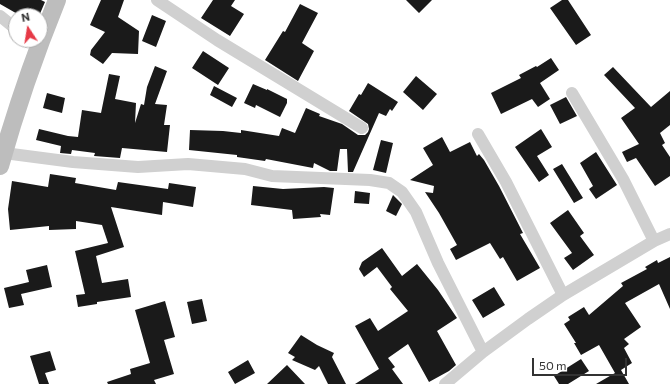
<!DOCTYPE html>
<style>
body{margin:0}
#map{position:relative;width:670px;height:384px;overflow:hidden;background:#fff;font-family:Commissioner,sans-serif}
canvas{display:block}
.north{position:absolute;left:8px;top:8px;width:40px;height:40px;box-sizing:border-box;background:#fff;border:1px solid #adadad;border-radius:50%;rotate:348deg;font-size:11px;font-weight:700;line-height:16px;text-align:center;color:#333}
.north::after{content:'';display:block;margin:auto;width:14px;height:18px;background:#e63946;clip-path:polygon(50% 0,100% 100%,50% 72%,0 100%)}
.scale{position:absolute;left:532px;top:358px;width:95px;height:18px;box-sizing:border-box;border:2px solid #333;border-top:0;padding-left:5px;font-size:12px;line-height:14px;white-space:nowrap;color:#333;-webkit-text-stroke:3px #fff;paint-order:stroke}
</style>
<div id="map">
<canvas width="670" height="384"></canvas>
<div class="north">N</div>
<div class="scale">50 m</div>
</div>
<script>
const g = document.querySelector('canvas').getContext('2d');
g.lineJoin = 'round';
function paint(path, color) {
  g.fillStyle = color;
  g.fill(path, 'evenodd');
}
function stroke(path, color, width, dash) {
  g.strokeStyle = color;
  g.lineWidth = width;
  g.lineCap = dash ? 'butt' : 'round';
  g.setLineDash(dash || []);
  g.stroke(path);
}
paint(new Path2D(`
 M0 0H41L45 2 39 16H21L0 4Z
 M101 0H124L118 17 139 31 138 54 112 53 103 64 90 55 91 50 105 32 90 25Z
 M213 0H235L231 6 244 14 230 36 201 18Z
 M406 0H432L419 13Z
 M562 0H568L591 35 576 45 550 8Z
 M300 4 318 13 302 43 314 51 298 81 265 60 283 31 285 32Z
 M152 15 166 21 156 47 142 41Z
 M203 51 229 68 218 85 192 68Z
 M551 58 559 70 540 83 550 99 538 107 532 99 501 114 491 93 521 78 519 75 536 66 537 67Z
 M155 66 167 71 155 104 167 105 164 125H170L167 152 122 148 120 158 94 156 95 153 72 150 71 154 60 153 61 146 36 140 39 129 68 136 78 137 82 110 101 113 109 74 120 76 115 99 136 103 135 123 141 104 144 105 147 87Z
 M613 67 651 107 670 91V125L660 133 665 143 662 145 670 157V176L655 186 636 158 627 162 622 152 639 144 621 118 635 108 604 75Z
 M416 76 437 94 423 110 403 92Z
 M368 83 398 102 392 111 390 109 386 116 379 113 353 172H348L347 149H340L337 171H330L314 163 313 168 266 159 265 161 237 157V155L189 150 190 130 223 131 241 133V130L279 136 282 128 295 133 306 108 320 114 319 116 342 124 358 135H365L368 132 369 129 368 124 349 111 359 94 361 95Z
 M253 84 267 90V89L287 99V103L280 117 256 105 255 108 244 103Z
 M214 86 237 98 232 107 210 95Z
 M47 93 65 98 62 113 43 108Z
 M566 97 577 116 560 124 550 105Z
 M541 129 552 147 537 156 549 175 539 182 515 147Z
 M442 137 450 152 470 142 477 156 479 154 484 160 499 186 523 233 520 234 540 268 517 281 503 257 500 259 490 243 456 260 450 249 457 245 439 213 425 192 433 193 434 186 410 180 433 165 423 148Z
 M381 140 393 143 386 173 373 170Z
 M596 152 617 185 596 199 589 189 593 186 580 163Z
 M562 164 583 198 574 203 553 169Z
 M50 174 76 178 75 183 116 190 118 182 168 189 169 183 196 187 193 207 163 202 162 215 111 207 124 247 96 256 102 283 128 279 131 297 97 302V304L78 307 76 295 85 294 75 251 108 243 102 225 76 221V229L49 230V226L10 230 8 209 12 181 48 187Z
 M253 186 283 189 324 187 334 188 330 215 320 214 321 217 293 219 292 210 251 205Z
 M355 191 370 193 369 204 354 203Z
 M393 195 402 204 396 216 386 211Z
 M568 210 584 233 580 236 594 255 573 270 564 258 572 253 550 223Z
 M382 248 402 276 417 264 438 290 457 318 437 331 456 365 449 371 429 382 408 344 388 358 395 367 392 369 403 384H355L379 369 355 326 370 318 378 331 408 311 390 289 392 287 377 267 364 277 359 269 362 262Z
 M670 257V309L659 284 625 303 641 327 624 339 629 344 624 348 632 363 621 370 629 384H596L615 373 599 345 581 355 574 343H576L564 324 570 320 568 317 584 307 589 315 623 286 621 283 647 269 645 267 657 260 658 263Z
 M47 265 52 287 21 294 24 305 9 308 4 288 29 282 26 270Z
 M494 287 505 305 483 318 472 300Z
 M202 299 207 321 192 324 187 302Z
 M165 301 175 337 164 340 174 374 154 380 156 384H108L107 382 131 374 130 369 150 363 135 310Z
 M301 335 317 345 334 353 332 357 346 384H328L319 366 315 370 292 360 295 357 288 353Z
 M50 351 56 370 45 373 49 384H39L30 356Z
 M581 359 589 371 568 384H559L554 376Z
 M248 360 255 373 235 384 228 372Z
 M287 365 305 384H267Z`), '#1a1a1a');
stroke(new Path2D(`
 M157 0 217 40 362 128
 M0 16 16 29
 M572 93 623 179 654 241
 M478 134 506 182 563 295
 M4 153 73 162 138 167 188 164 245 169 272 176 370 180 389 183 402 192 416 212 438 263 483 352
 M445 384 483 352 528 319 563 295 654 241 670 234`), '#d0d0d0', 12);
stroke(new Path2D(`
 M0 166C16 109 35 54 57 0`), '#bdbdbd', 18);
</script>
